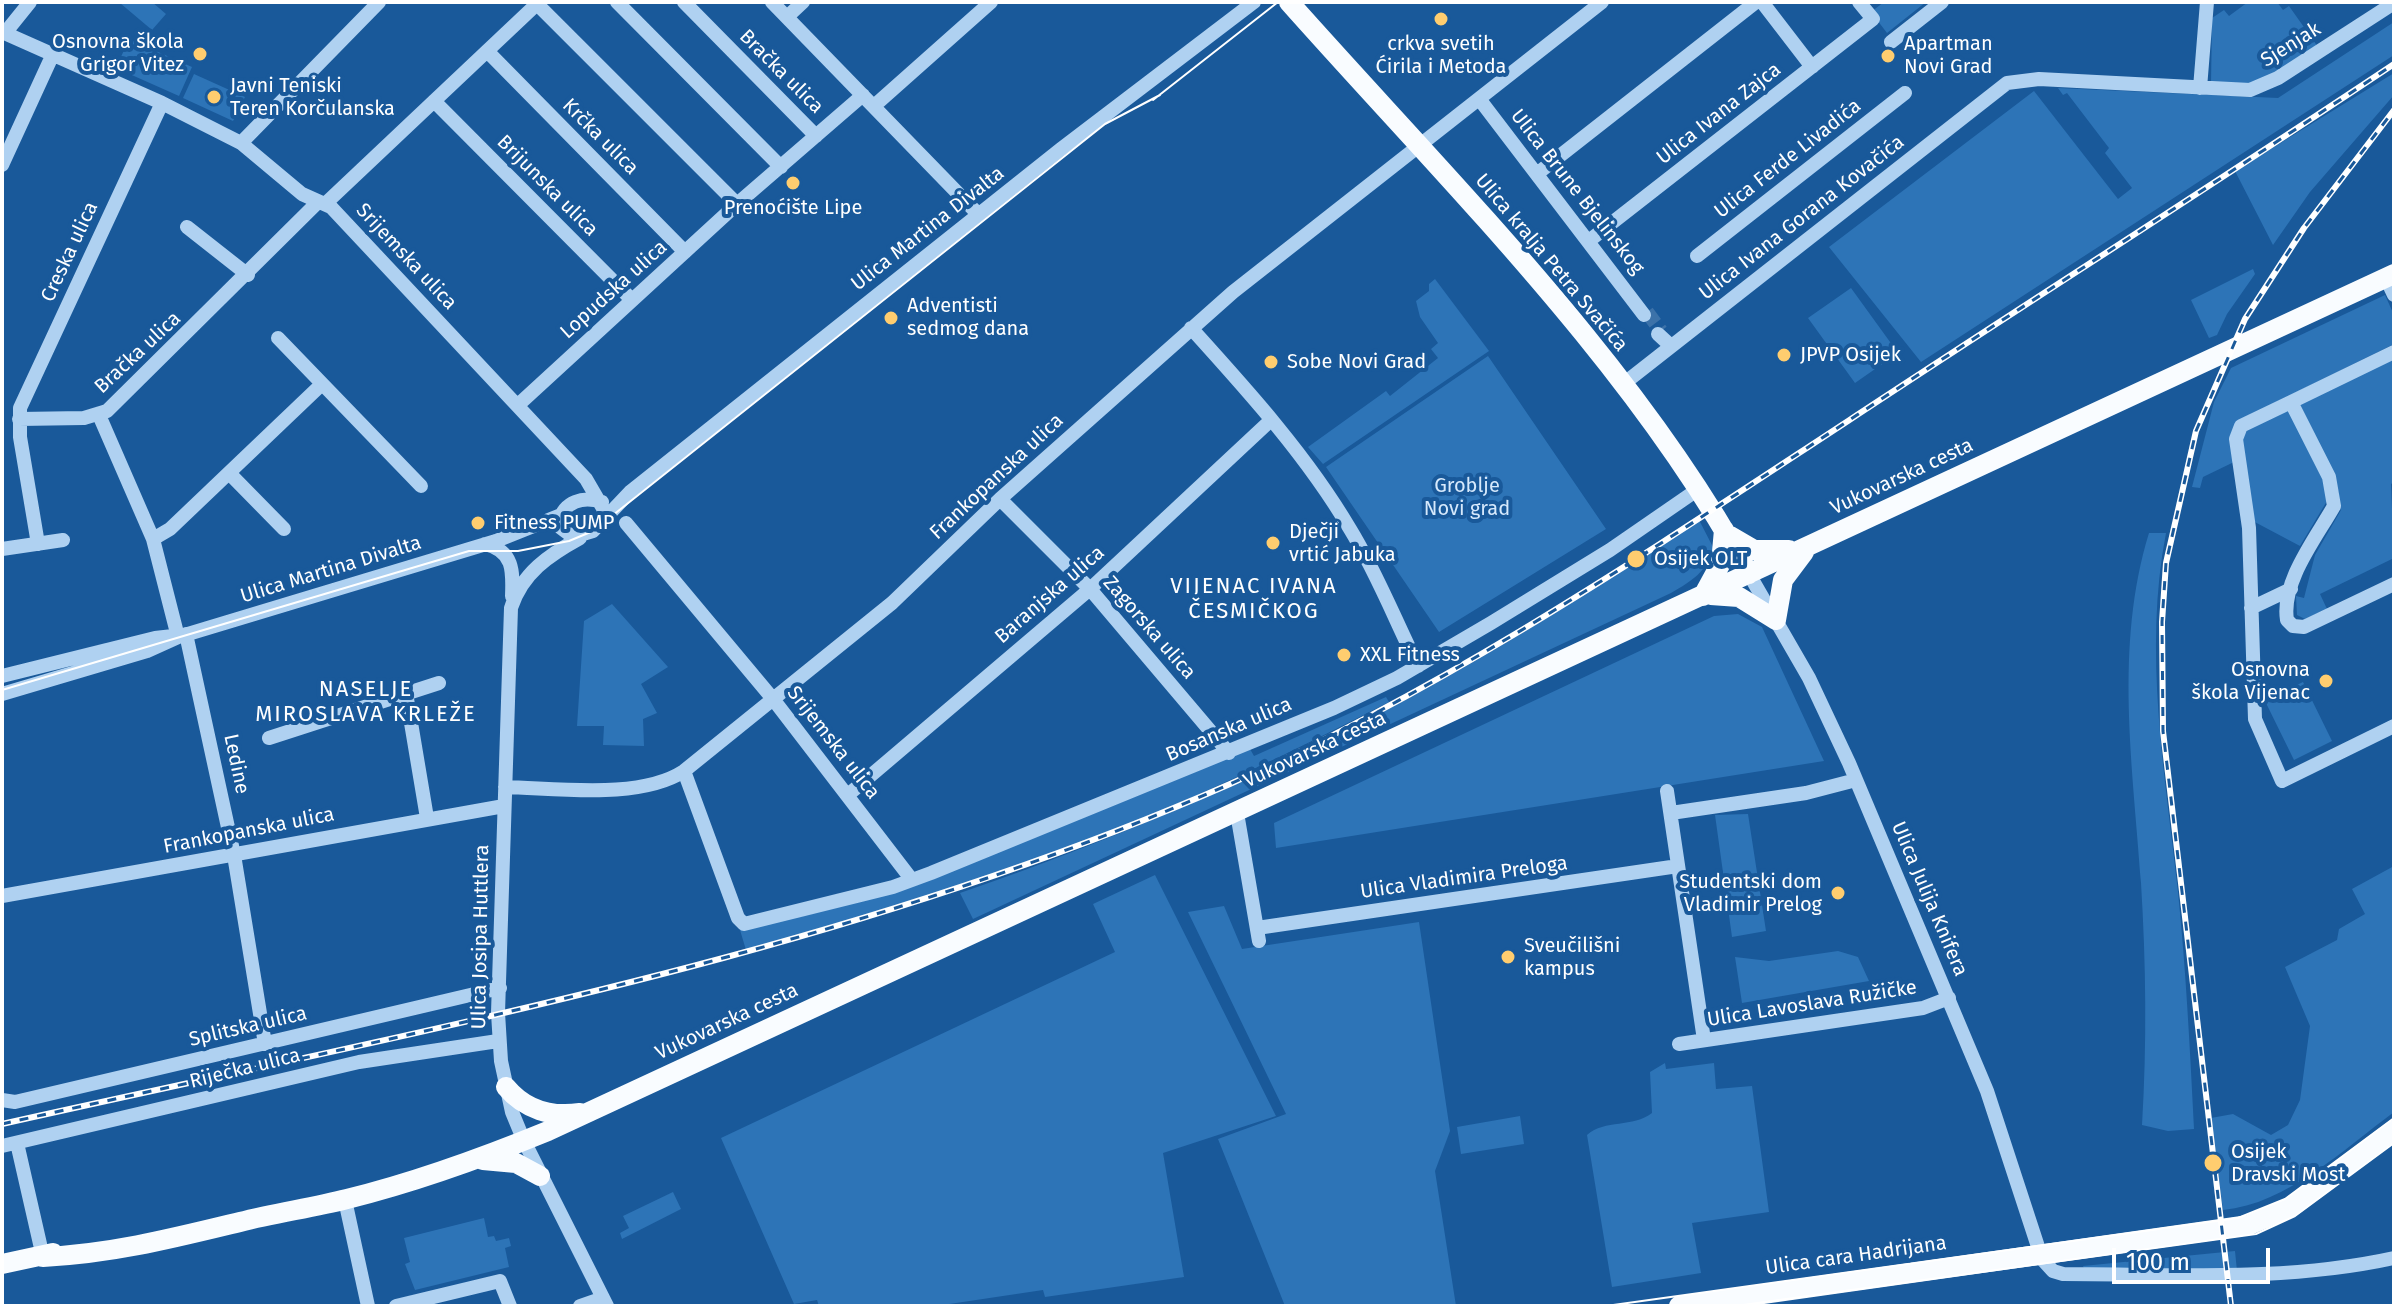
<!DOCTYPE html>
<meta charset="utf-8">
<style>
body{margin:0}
#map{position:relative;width:2396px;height:1308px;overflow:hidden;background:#19599a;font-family:"Fira Sans",sans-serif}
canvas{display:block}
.frame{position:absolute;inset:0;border:4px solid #fff;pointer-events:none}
.scale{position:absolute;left:2112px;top:1248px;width:158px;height:36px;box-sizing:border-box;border:4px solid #fff;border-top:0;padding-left:10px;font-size:24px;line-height:28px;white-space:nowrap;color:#fff;-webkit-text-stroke:6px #19599a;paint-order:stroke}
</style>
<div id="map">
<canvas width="2396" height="1308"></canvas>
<div class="frame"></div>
<div class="scale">100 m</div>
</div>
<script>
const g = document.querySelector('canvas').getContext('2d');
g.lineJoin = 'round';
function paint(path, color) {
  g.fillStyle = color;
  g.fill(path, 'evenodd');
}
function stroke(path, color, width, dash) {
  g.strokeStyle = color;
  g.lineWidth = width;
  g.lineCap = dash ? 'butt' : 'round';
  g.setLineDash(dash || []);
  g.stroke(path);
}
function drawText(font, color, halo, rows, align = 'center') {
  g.font = font + ' "Fira Sans",sans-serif';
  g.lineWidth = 8;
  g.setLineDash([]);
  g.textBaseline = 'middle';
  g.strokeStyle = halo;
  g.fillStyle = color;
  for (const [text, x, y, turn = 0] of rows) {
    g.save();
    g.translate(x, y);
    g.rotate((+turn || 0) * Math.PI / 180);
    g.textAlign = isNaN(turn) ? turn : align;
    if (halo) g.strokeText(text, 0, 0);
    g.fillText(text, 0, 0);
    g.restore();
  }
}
paint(new Path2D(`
 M152 2 166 14 152 30 120 3Z
 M1884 2H1926L1887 33 1871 12Z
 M2248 2H2277L2283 10 2289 6 2318 47 2250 87 2211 84 2212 18 2224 10 2229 16Z
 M2394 22V55L1921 362 1829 247 2034 91 2118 199 2132 188 2105 153 2109 148 2067 93 2063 95 2058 88 2278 98Z
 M129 39 192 67 179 96 116 68Z
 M2394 73V95L2310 192 2273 245 2235 171Z
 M194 74 245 97 233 121 183 98Z
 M2253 269 2255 274 2227 314 2217 335 2209 338 2191 300Z
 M1435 279 1489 351 1323 464 1308 447 1386 391 1390 396 1438 358 1431 349 1438 343 1420 317 1416 301 1429 291V284Z
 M1851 288 1898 353 1855 383 1808 318Z
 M2385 295 2394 315V344L2238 421 2234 462 2203 477 2200 488 2192 487 2214 402 2231 368Z
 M2394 355V482L2391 484 2394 558 2320 594 2327 609 2305 619 2297 615 2296 596 2304 598 2315 555 2341 510 2337 507 2339 493 2296 403Z
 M1488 356 1606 529 1439 632 1326 467Z
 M2287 407 2328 489 2327 501 2300 546 2251 520 2241 431Z
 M1699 520 1714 549C1706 572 1692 581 1671 593L973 919 960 893C1128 835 1291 764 1447 677 1533 629 1616 574 1699 520Z
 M2149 533H2166C2143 652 2165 773 2178 892 2186 971 2190 1049 2194 1129L2168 1131 2142 1125C2147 1044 2146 964 2141 883 2133 767 2114 646 2149 533Z
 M612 604 668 667 641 684 657 713 643 719 644 746 603 745 604 726H577L584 621Z
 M1738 614 1762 627 1824 761 1276 848 1274 823 1714 616Z
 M2303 682 2332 741 2294 760 2265 701Z
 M1386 697 1389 702C1289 754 1186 803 1081 843 972 885 858 917 746 950L740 930 886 893 1250 749 1254 756Z
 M1748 814 1766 931 1732 937 1715 815Z
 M2394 866V1112C2344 1149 2287 1204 2223 1210L2211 1118 2233 1114 2271 1135 2288 1125 2300 1100 2310 1026 2285 967 2337 940 2339 929 2365 914 2352 889Z
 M1155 875 1276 1116 1163 1153 1184 1277 1045 1297 1043 1290 936 1306H819L817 1300 794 1304 721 1138 1115 952 1093 904Z
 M1224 906 1242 949 1419 922 1450 1131 1435 1171 1456 1306H1285L1218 1139 1286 1114 1188 912Z
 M1838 951 1858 957 1869 981 1742 1003 1735 957 1769 961Z
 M1665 1063 1666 1069 1714 1063 1716 1089 1752 1086 1769 1212 1692 1223 1701 1273 1612 1287 1587 1135C1605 1119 1633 1128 1652 1113L1650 1072Z
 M1520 1116 1524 1144 1461 1154 1457 1127Z
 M673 1192 681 1209 622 1239 620 1233 629 1228 623 1216Z
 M484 1218 488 1237 494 1236 496 1241 509 1238 511 1246 505 1248 509 1267 415 1290 405 1264 410 1262 404 1238Z
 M2235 1251 2237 1271H2085L2083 1266Z`), '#2d74b7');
stroke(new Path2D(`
 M1647 312 1661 331`), '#3c72a9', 14, [14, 7]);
stroke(new Path2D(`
 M617 2 781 167
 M684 2 816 136
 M772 2 978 214
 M1762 2 1812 67
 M537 4 737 204
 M787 17 803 2
 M2 32 162 103 241 143 302 194 331 207 586 479 604 510 600 524
 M5 33 30 2
 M1891 42 1942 2
 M487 51 685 252
 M2200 88 2207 2
 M1480 100 1644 315
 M434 101 631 299
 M874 106 991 2
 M241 143 379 2
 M2 165 53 54
 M1538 173 1756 2
 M325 204 539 2
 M187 227 248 275
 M1590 240 1873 19 1859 2
 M1697 256 1905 93
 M2386 278 2394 295
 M1191 328C1248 391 1307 456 1350 529 1377 573 1395 620 1418 666
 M1658 334 1671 346
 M278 338 421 486
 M2394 352 2291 402 2329 477 2334 506C2316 538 2281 582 2287 620L2293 626 2304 627 2394 584
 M1622 385 2007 83 2039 79 2250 90 2278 78 2394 3
 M2291 402 2241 426 2236 439 2249 528 2255 719 2282 781 2394 726
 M518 405 737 204 863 95
 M99 415 153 539 178 637
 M19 419 84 418 107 411 318 202
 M229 473 284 529
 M1000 499 1090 589 1229 753
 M559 522C564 501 583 496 602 502
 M626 523 773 699 912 880
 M561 528 573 537 593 531 630 492 1061 149 1254 2
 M580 538C549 555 522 573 511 608L498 1013 501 1061 512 1112 524 1141 607 1306
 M153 539 170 529 322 384
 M38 544 20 437V408L162 103
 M485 544C514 551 513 571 512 596
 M2 549 63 540
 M1749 574 1809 678 1849 763 1987 1091 2042 1259 2053 1271 2063 1274C2173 1274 2285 1282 2394 1258
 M2251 608 2291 589
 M186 634 234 855 265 1044
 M2 676 155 638 173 636
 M406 693 427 818
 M2 694 147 651 178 637 496 541 561 515
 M269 738 439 683
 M684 771 738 918 744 924 893 887 931 873 1334 708 1397 678 1491 623 1610 550 1697 490
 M505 787C557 788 640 800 684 771L892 603 1000 499 1233 292 1602 2
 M1667 791 1704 1040
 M849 794 1090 589 1271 420
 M1237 813 1259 941
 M1671 813 1806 793 1856 780
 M2 896 504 806
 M1257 928 1678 866
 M1679 1044 1923 1008 1949 998
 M2 1100 15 1102 500 988
 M17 1143 43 1257
 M2 1146 359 1062 498 1041
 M345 1200 368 1306
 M396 1306 500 1281 510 1306
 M580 1306 603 1298`), '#afd1f1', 14);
stroke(new Path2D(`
 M1289 2C1447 180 1635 364 1749 574
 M1730 536 1754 550H1789
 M1711 595 1739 597 1776 620
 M1703 596 1721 563 1724 530
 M1776 620 1783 580 1804 552
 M506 1087C525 1110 552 1117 580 1113
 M483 1160 516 1163 540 1176
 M43 1257C111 1254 174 1238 240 1222 275 1213 311 1208 347 1199 416 1182 482 1158 548 1131L2394 274
 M2 1264 53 1253
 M1679 1306 2249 1225 2291 1207 2394 1130`), '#f9fcff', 20);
stroke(new Path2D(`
 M1153 100 1278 2
 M2 690 469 551H518L569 541 593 531 1105 124 1160 95
 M1606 1306 2238 1218 2285 1199 2394 1118
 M1736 1306 2256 1234 2295 1216 2394 1143`), '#fff', 2);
const rail = new Path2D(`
 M2 1124C416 1031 839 956 1230 784 1449 687 1648 552 1848 421 2030 301 2213 185 2394 64
 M2231 1306 2163 731 2162 622 2166 563 2196 431 2245 319 2304 228 2394 110`);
stroke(rail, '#fff', 6);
stroke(rail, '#19599a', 3, [9]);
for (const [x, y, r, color] of [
 [1441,19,8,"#ffcd6f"],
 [200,54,8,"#ffcd6f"],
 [1888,56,8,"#ffcd6f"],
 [214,97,8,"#ffcd6f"],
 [793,183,8,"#ffcd6f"],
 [891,318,8,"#ffcd6f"],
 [1784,355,8,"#ffcd6f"],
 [1271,362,8,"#ffcd6f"],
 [478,523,8,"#ffcd6f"],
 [1273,543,8,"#ffcd6f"],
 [1636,559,10,"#ffcd6f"],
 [1344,655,8,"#ffcd6f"],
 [2326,681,8,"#ffcd6f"],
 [1838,893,8,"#ffcd6f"],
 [1508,957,8,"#ffcd6f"],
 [2213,1163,10,"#ffcd6f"]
]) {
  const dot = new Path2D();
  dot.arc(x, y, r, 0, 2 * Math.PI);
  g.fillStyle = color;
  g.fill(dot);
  stroke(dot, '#19599a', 3);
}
drawText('20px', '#fff', '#19599a', [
 ["Osnovna škola",184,42,"right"],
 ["Grigor Vitez",184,65,"right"],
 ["crkva svetih",1441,44,"center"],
 ["Ćirila i Metoda",1441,67,"center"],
 ["Apartman",1904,44],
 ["Novi Grad",1904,67],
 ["Javni Teniski",230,86],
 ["Teren Korčulanska",230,109],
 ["Prenoćište Lipe",793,208,"center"],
 ["Adventisti",907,306],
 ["sedmog dana",907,329],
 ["JPVP Osijek",1800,355],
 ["Sobe Novi Grad",1287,362],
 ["Fitness PUMP",494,523],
 ["Dječji",1289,532],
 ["vrtić Jabuka",1289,555],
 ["Osijek OLT",1654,559],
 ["XXL Fitness",1360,655],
 ["Osnovna",2310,670,"right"],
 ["škola Vijenac",2310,693,"right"],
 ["Studentski dom",1822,882,"right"],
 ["Vladimir Prelog",1822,905,"right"],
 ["Sveučilišni",1524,946],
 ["kampus",1524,969],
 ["Osijek",2231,1152],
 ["Dravski Most",2231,1175]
], 'left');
drawText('20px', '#fff', '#19599a', [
 ["Sjenjak",2291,45,-32],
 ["Bračka ulica",781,72,45],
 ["Ulica Ivana Zajca",1719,114,-38],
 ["Krčka ulica",600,137,45],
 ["Ulica Ferde Livadića",1788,159,-38],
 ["Brijunska ulica",547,186,45],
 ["Ulica Brune Bjelinskog",1577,192,52],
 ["Ulica Ivana Gorana Kovačića",1802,218,-38],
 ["Ulica Martina Divalta",928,229,-38],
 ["Creska ulica",70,252,-65],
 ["Srijemska ulica",406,257,47],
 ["Ulica kralja Petra Svačića",1551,263,50],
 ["Lopudska ulica",614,290,-42],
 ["Bračka ulica",138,353,-43],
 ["Frankopanska ulica",997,477,-43],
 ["Vukovarska cesta",1902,477,-25],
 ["Ulica Martina Divalta",331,570,-17],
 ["Baranjska ulica",1050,595,-41],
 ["Zagorska ulica",1149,628,49],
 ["Bosanska ulica",1229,730,-23],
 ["Srijemska ulica",833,743,52],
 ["Vukovarska cesta",1315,750,-25],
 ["Ledine",236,764,78],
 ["Frankopanska ulica",249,831,-11],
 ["Ulica Vladimira Preloga",1464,878,-8],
 ["Ulica Julija Knifera",1929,899,67],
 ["Ulica Josipa Huttlera",481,937,-89],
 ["Ulica Lavoslava Ružičke",1812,1004,-9],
 ["Vukovarska cesta",727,1022,-25],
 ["Splitska ulica",248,1027,-13],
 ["Riječka ulica",245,1069,-14],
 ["Ulica cara Hadrijana",1856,1256,-8]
]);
drawText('20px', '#d6e9fc', '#19599a', [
 ["Groblje",1467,486],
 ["Novi grad",1467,509]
]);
g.letterSpacing = '2px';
drawText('22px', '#fff', '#19599a', [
 ["VIJENAC IVANA",1254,587],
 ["ČESMIČKOG",1254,612],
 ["NASELJE",366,690],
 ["MIROSLAVA KRLEŽE",366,715]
]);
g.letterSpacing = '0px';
</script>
